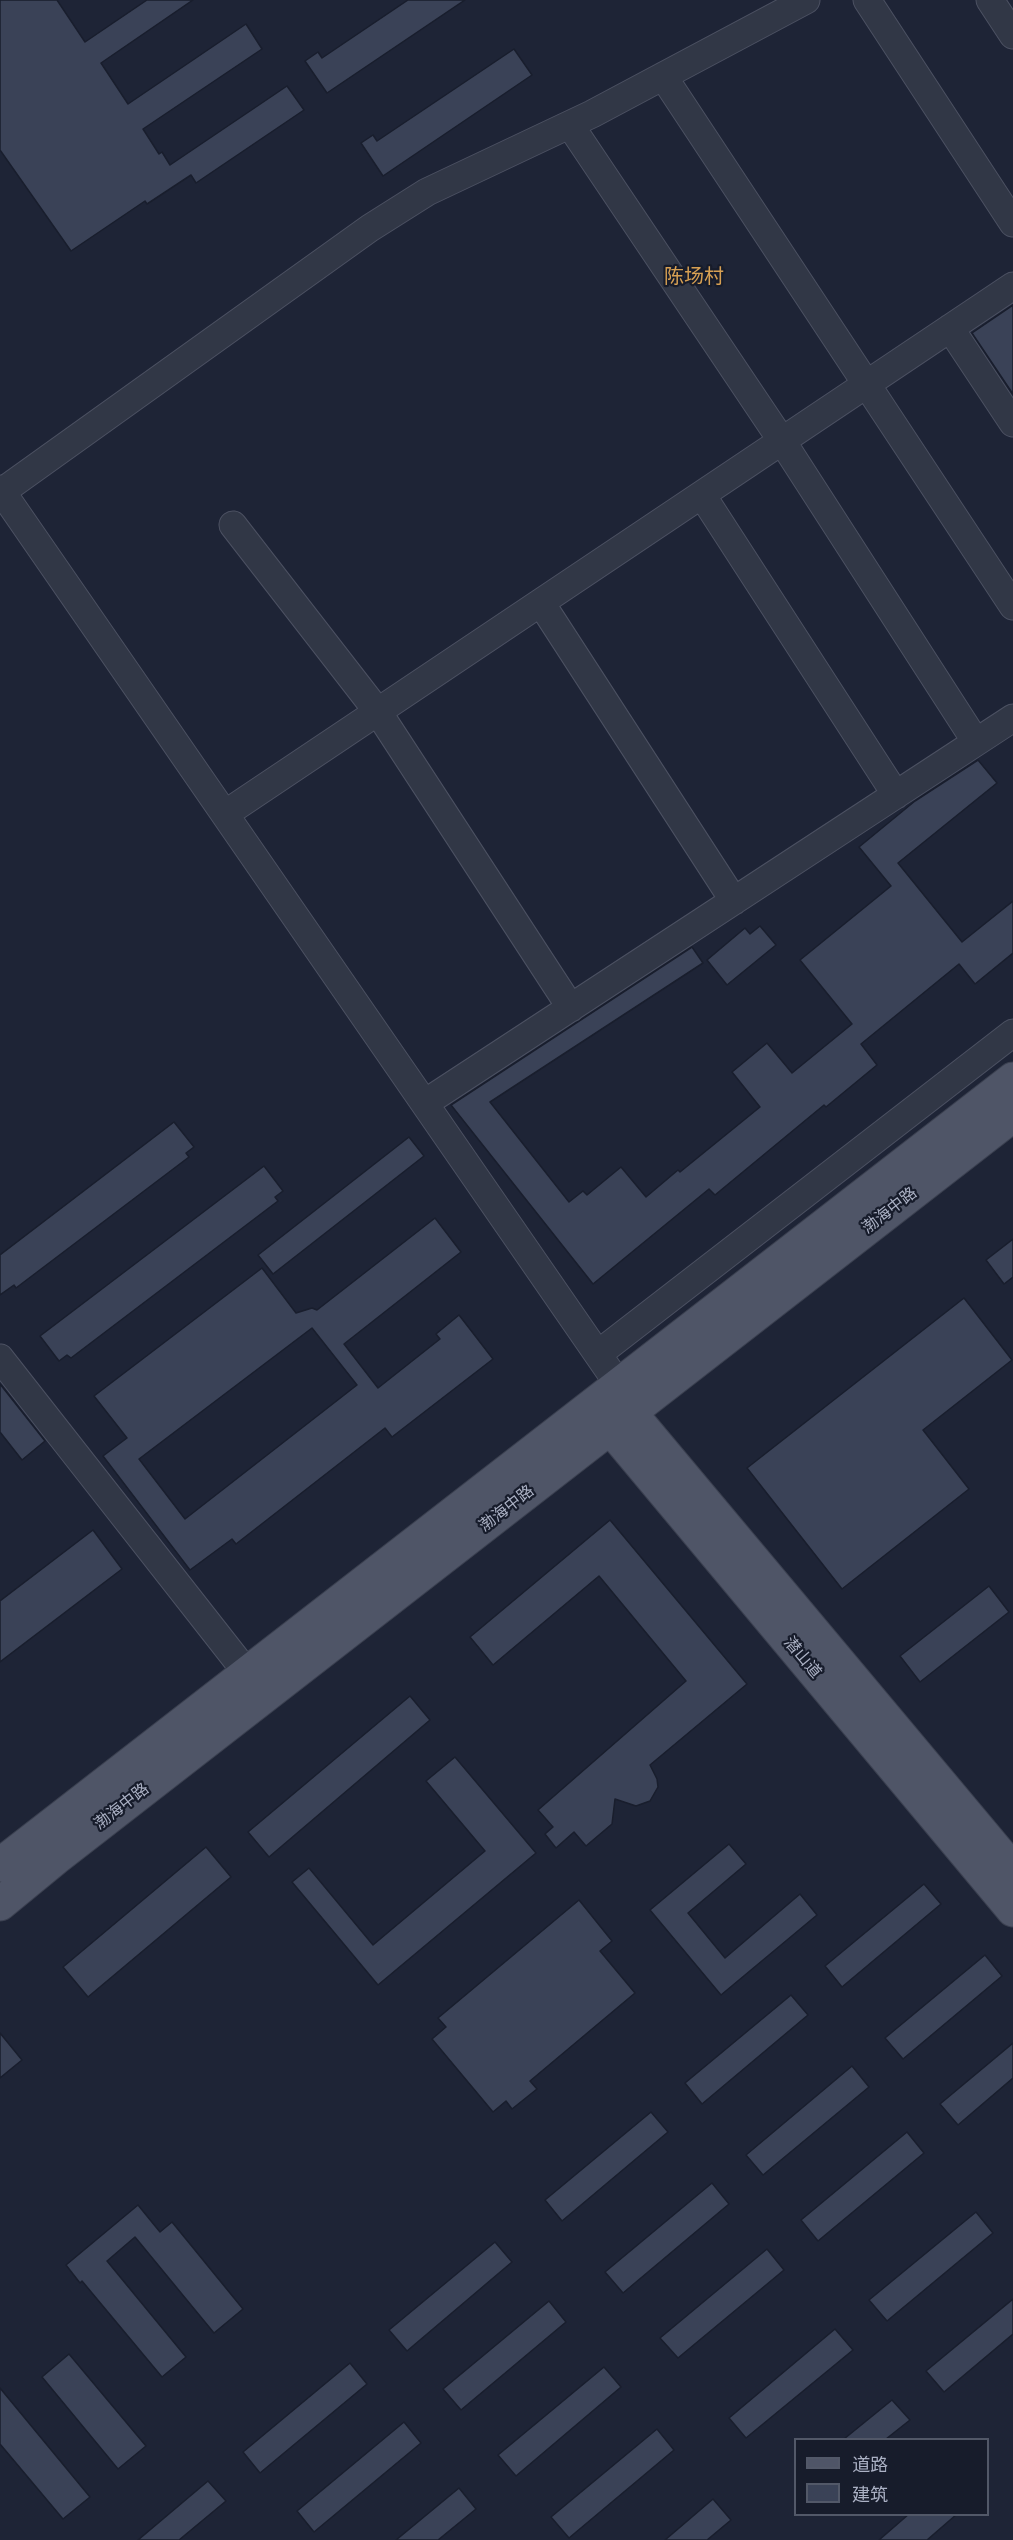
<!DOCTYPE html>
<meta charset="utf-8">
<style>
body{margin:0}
#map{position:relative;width:1013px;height:2540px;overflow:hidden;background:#1e2436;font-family:"Varela Round","Noto Sans SC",sans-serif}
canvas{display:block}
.legend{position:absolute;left:794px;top:2438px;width:195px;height:78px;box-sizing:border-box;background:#171c2b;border:2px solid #525868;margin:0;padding:8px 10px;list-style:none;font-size:18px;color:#abb1c4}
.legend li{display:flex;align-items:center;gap:12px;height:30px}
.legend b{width:30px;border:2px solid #525868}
</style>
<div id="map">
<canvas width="1013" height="2540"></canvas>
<ul class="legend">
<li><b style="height:8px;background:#4f5567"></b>道路</li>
<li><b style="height:16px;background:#3a4257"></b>建筑</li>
</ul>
</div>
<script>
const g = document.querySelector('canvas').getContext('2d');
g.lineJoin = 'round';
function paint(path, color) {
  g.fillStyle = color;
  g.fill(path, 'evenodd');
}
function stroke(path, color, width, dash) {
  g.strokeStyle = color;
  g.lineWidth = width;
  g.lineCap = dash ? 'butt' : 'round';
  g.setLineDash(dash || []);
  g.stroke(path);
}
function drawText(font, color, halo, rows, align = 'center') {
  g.font = font + ' "Varela Round","Noto Sans SC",sans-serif';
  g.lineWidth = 4.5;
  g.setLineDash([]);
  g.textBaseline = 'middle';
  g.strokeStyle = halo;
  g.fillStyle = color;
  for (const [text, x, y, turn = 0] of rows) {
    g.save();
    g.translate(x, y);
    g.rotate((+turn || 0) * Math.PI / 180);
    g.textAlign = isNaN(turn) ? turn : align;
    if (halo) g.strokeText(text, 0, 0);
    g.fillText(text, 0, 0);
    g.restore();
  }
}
const building = new Path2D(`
 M0 0H57L85 42 147 0H193L101 63 128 104 246 24 262 49 143 129 159 154 162 152 170 165 287 86 304 110 196 183 191 175 147 204 145 201 71 251 0 150Z
 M408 0H465L327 93 305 61 318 52 322 58Z
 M514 49 532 75 383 176 361 143 373 135 377 141Z
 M1013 305V394L972 333Z
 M978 760 997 783 898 863 962 942 1013 901V953L975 984 959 964 861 1044 877 1065 826 1107 824 1105 715 1195 709 1189 593 1284 451 1105 692 947 703 963 490 1102 569 1202 583 1191 587 1195 621 1167 646 1197 678 1170 680 1172 760 1107 732 1072 767 1043 792 1073 852 1024 800 960 891 886 859 847 915 801Z
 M760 926 776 945 727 985 707 960 745 928 750 934Z
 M174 1122 194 1147 186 1153 189 1157 16 1288 14 1285 0 1295V1255Z
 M409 1137 424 1156 273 1274 258 1255Z
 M264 1166 283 1191 275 1197 278 1201 71 1358 67 1355 59 1361 40 1336Z
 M435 1218 461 1252 344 1344 378 1388 440 1339 436 1334 459 1315 493 1359 392 1437 385 1428 236 1544 232 1539 190 1570 103 1456 127 1438 94 1396 262 1268 296 1313 312 1308 317 1310ZM312 1328 357 1385 185 1519 139 1459Z
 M1013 1239V1277L1004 1284 986 1260Z
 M964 1298 1012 1360 923 1430 969 1489 842 1589 747 1468Z
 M0 1384 45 1441 22 1460 0 1432Z
 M610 1520 747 1684 650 1765 657 1779 658 1787 650 1801 636 1806 615 1799 612 1824 586 1846 574 1832 556 1848 545 1834 553 1827 538 1810 686 1681 599 1576 493 1665 470 1637Z
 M93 1530 122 1569 0 1662V1601Z
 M989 1586 1009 1612 920 1682 900 1656Z
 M410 1696 430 1720 269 1857 248 1832Z
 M455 1757 536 1853 378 1985 292 1882 309 1868 373 1945 485 1851 426 1781Z
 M729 1844 746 1864 688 1913 725 1958 800 1894 817 1915 721 1995 650 1910Z
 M206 1847 231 1877 88 1997 63 1967Z
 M924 1884 941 1904 842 1987 825 1966Z
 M579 1900 612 1941 600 1951 635 1993 530 2081 537 2089 512 2109 506 2101 493 2112 432 2039 446 2027 438 2018Z
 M985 1955 1002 1976 903 2059 885 2038Z
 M791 1995 808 2015 702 2104 685 2083Z
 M0 2033 22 2060 0 2078Z
 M1013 2043V2078L958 2125 940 2104Z
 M852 2066 869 2087 763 2175 746 2155Z
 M651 2112 668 2132 562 2221 545 2200Z
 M907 2132 924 2153 818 2241 801 2220Z
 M712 2183 729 2204 623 2293 605 2272Z
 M138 2205 160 2232 172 2222 243 2309 214 2333 135 2237 107 2261 186 2357 162 2377 82 2281 80 2283 66 2265Z
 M976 2212 993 2233 887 2321 869 2300Z
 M495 2242 512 2262 407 2351 389 2330Z
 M767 2249 784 2270 678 2358 660 2338Z
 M1013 2299V2334L944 2392 926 2371Z
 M549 2301 566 2322 461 2410 443 2389Z
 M835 2329 853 2350 746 2438 729 2418Z
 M69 2354 146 2446 118 2469 42 2377Z
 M350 2363 367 2384 260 2473 243 2452Z
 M604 2367 621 2387 516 2476 498 2455Z
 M0 2388 90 2497 63 2519 0 2444Z
 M892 2400 910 2420 886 2439H844Z
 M404 2422 421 2443 314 2532 297 2511Z
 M657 2429 674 2450 569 2538 551 2517Z
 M208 2481 226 2501 179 2540H138Z
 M459 2488 476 2509 438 2540H396Z
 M713 2499 731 2520 707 2540H665Z
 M909 2514H957L927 2540H879Z`);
paint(building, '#3a4257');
stroke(building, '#191e2d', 1.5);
const minor = new Path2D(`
 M867 0 1013 223
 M990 0 1013 35
 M663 76 1013 606
 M570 125 782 441 976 742
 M950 328 1013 423
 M0 489 619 1385
 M0 493 370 228 427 192 592 114 806 0
 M702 495 896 795
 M233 525 378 712 571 1008
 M541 603 734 901
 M225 814 1013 286
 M425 1103 1013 718
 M598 1354 1013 1033
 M0 1358 247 1673`);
const major = new Path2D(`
 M617 1397 1013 1870
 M597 1412 1013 1910
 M0 1865 1013 1079
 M0 1904 56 1858 1013 1115`);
stroke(minor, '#4c5162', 29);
stroke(major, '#3b4050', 35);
stroke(minor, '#313746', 27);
stroke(major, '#4f5567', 33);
drawText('16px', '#abb1c4', '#171c2b', [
 ["渤海中路",890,1211,-38],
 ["渤海中路",507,1509,-38],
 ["潜山道",802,1658,50],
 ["渤海中路",122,1807,-38]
]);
drawText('20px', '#d7a053', '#171c2b', [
 ["陈场村",694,278]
]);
</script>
